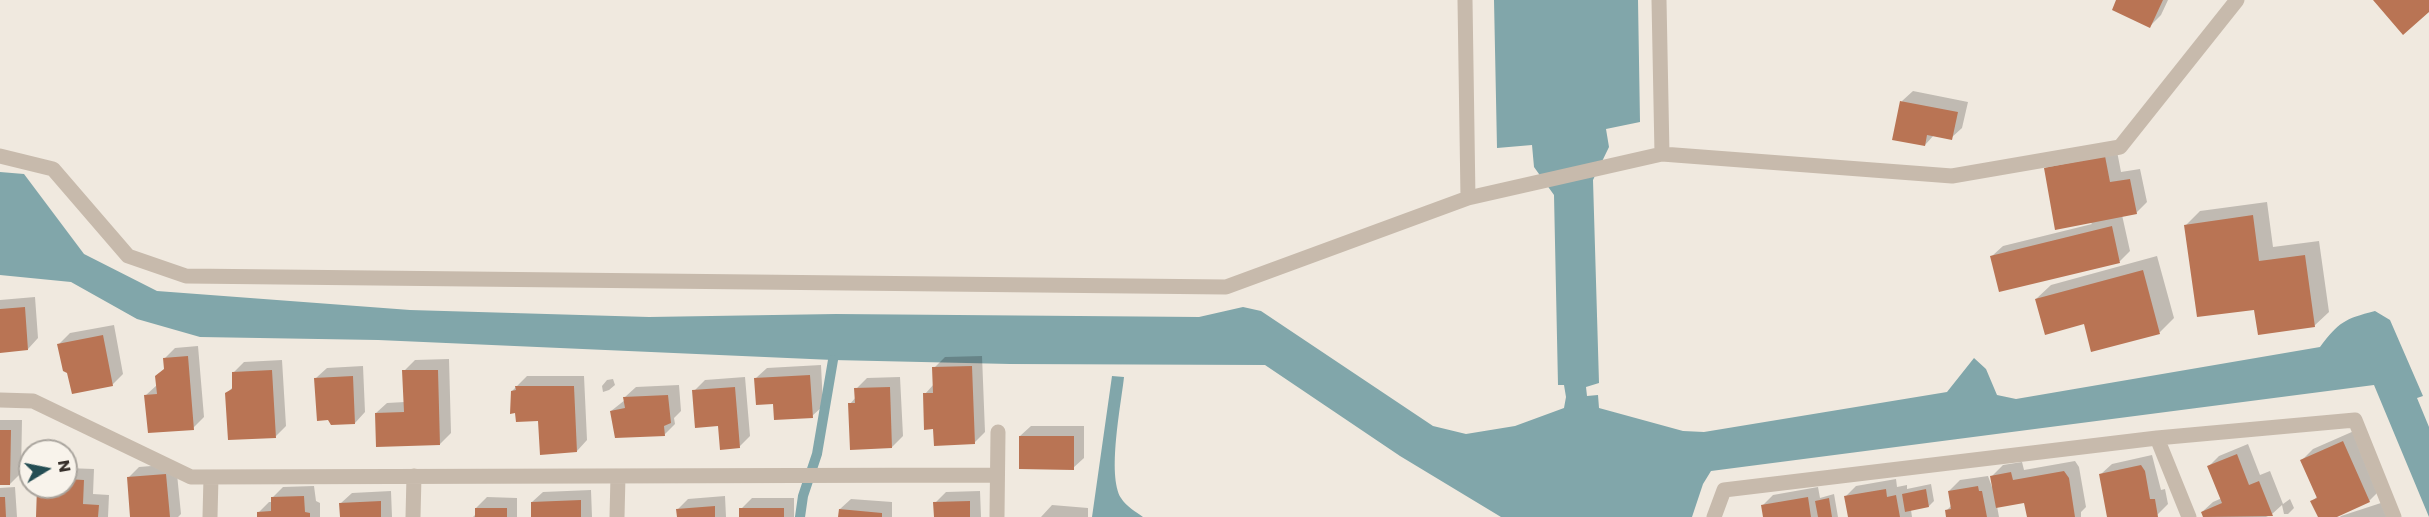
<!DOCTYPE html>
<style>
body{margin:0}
#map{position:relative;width:2429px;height:517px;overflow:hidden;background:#f0e9df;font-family:Poppins,sans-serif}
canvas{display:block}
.north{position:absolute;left:18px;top:439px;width:60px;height:60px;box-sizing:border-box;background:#f8f3eb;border:2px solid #aaa59e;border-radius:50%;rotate:80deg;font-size:16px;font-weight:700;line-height:24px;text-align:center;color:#362f2a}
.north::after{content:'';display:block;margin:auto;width:21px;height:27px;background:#244d53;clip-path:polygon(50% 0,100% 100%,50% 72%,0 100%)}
</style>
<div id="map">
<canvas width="2429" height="517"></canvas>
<div class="north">N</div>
</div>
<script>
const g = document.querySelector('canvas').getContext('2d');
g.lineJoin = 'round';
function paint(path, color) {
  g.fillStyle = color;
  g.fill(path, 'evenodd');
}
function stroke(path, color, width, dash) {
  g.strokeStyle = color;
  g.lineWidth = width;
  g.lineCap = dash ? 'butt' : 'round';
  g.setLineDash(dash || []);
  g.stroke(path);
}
paint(new Path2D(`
 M1494 0H1638L1640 122 1606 129 1609 147 1593 180 1599 383 1586 387 1587 396 1598 395 1599 408 1683 431 1704 432 1947 392 1974 358 1986 369 1997 395 2016 399 2320 347C2339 322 2344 319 2375 311L2390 320 2423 396 2417 398 2429 427V517L2374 385 1711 471 1703 484 1692 517H1501L1400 456 1265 365 1010 364 833 360 378 340 200 337 137 319 71 282 0 275V172L24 174 84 254 157 291 410 310 649 317 836 314 1199 317 1243 307 1261 311 1433 426 1466 434 1515 426 1564 408 1566 397 1564 385H1558L1554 195 1534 167 1532 145 1497 148Z
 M1112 376 1124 377C1121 405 1107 475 1121 498 1126 506 1136 512 1143 517H1092Z`), '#81a6aa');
paint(new Path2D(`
 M2118 0H2168L2161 15 2150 26Z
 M1913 91 1968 102 1962 128 1951 138 1934 135 1925 145 1902 101Z
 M2116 146 2121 172 2140 169 2147 202 2136 213 2122 215 2130 251 2120 261 2000 290 1992 256 2003 246 2092 224 2045 168 2056 158Z
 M2267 202 2273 247 2319 241 2329 312 2314 326 2186 225 2200 211Z
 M2157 256 2174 318 2160 332 2085 322 2036 299 2051 285Z
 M35 297 38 338 28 349 0 351V300Z
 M114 325 123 374 112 385 59 344 70 333Z
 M198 346 204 417 193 428 146 395 157 385 165 368 164 359 175 348Z
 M982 356 985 432 974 443 934 428 925 394 934 384V368L945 357Z
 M449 359 451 433 440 444 376 413 387 403 405 402 404 371 415 360Z
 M282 360 286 426 275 437 227 393 234 386 233 373 244 362Z
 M821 365 823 406 812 416 774 403 756 378 767 368Z
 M363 366 365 412 355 423 316 378 327 368Z
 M527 376H584L587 440 577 451 539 419 512 391Z
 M745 377 750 436 739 447 694 391 705 380Z
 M900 377 903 436 892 447 850 404 856 397V389L867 378Z
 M613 379 615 385 609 390 603 392 602 386 607 380Z
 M679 385 681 411 674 418 675 424 664 435 611 411 625 400V397L636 387Z
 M0 420H22L21 473 10 484H0Z
 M1031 426H1084V458L1073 468 1020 436Z
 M2354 431 2380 490 2369 501 2329 517 2312 501 2318 496 2302 460 2313 449Z
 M2248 444 2260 475 2270 471 2283 504 2290 499 2294 508 2288 514H2284L2282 505 2272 514 2266 517H2204L2202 512 2213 502 2222 498 2209 466 2219 456Z
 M2152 455 2161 490 2165 489 2168 504 2157 515 2149 517H2108L2101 474 2112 464Z
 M2075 461 2079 467 2086 507 2081 512V517H2029L2025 501 1997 506 1999 517H1948L1947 510 1952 505 1949 491 1960 480 1988 476 1992 487 1994 486 1992 476 2003 465 2022 462 2024 470Z
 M176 464 181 514 178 517H132L128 478 139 467Z
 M66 468 94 469 93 494 109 495 108 517H37L39 487H66Z
 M1896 479 1897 487 1907 485V489L1931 484 1934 501 1929 506 1911 510 1912 517H1849L1846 496 1856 486Z
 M314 486 316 501 320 503V517H258V513L269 502H272V498L283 487Z
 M15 487 17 517H0V488Z
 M1818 487 1820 498 1834 494 1838 517H1768L1762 506 1773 495Z
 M591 490 592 517H533L532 502 543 492Z
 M391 491 392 517H342L341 503 352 493Z
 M980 491 981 517H935V503L946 492Z
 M725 496 726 517H678L677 510 688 499Z
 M487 497 517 498V517H473L476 514V508Z
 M752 498H794V517H741V509Z
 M851 499 892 502V517H840V509Z
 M2384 502 2392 517H2340L2341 516Z
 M1052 505 1088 508V517H1041Z`), '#0003');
stroke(new Path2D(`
 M800 517 803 496 817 454 833 360`), '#81a6aa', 10);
paint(new Path2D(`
 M2116 0H2163L2150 28 2112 10Z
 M2373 0H2429V12L2403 35Z
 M1900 101 1958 112 1952 140 1927 135 1925 146 1892 140Z
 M2105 156 2110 182 2130 179 2137 214 2055 230 2044 168Z
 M2253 215 2259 261 2305 255 2315 327 2258 335 2254 310 2197 317 2184 225Z
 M2112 226 2120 263 1999 292 1990 256Z
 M2143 270 2160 334 2091 352 2084 324 2045 335 2035 299Z
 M25 307 28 350 0 353V309Z
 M103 335 113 386 72 394 67 373 63 371 57 344Z
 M188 356 194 430 148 433 144 395 157 394 155 376 164 369 163 358Z
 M972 366 975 444 934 446 933 429 924 430 923 393H933L932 367Z
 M272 370 276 438 228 440 225 393 232 389V372Z
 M402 370H438L440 445 376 447 375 413 404 412Z
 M810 375 813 418 774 420 773 404 756 405 754 378Z
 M353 376 355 424 331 425 328 420 317 421 314 378Z
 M515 386H574L577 452 540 455 538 421 516 422 515 413 510 414 511 391 516 390Z
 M735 387 740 448 720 450 718 426 695 428 692 390Z
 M890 387 892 448 850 450 848 403H855L854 388Z
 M668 395 671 423 664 426 665 436 615 438 610 411 625 408 623 397Z
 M0 430H11L10 485H0Z
 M1019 436H1074V470L1019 469Z
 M2343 441 2370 502 2337 517H2318L2310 501 2317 498 2300 460Z
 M2237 454 2249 485 2259 481 2273 516 2203 517 2201 512 2222 503 2207 466Z
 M2141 465 2145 471 2150 499H2155L2158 517H2107L2099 474Z
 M2064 471 2069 478 2075 517H2027L2024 503 1996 508 1990 476 2011 472 2013 480Z
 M166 474 170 517H130L127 477Z
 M66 479 84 480 83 504 99 505 98 517H36L37 487H66Z
 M1978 486 1979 491H1982L1987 517H1946L1945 510 1951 509 1948 491Z
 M1886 489 1887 497 1896 495 1900 517H1848L1844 496Z
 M1926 489 1929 507 1905 512 1902 494Z
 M304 496 305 512 310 513V517H257V512L271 511V497Z
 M0 497H5L6 517H0Z
 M1808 497 1811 517H1763L1761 505Z
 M1829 498 1832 517H1818L1815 501Z
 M581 500V517H531V502Z
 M381 501V517H340L339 503Z
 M970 501V517H934L933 502Z
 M715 506V517H677L676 509Z
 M475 508H507V517H475Z
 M739 508H784V517H739Z
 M839 509 882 513V517H838Z`), '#b97454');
stroke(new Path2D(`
 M1465 0 1468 198
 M1659 0 1662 154
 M0 156 53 169 128 256 186 276 1226 287 1468 198 1662 154 1952 176 2120 147 2237 0
 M0 400 33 401 191 477 997 475
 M2157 438 2189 517
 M997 516 998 432
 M210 517 211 477
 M413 517 414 476
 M617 517 618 476
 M1714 517 1724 490 2157 438 2355 420 2394 517`), '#c7baac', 15);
</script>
